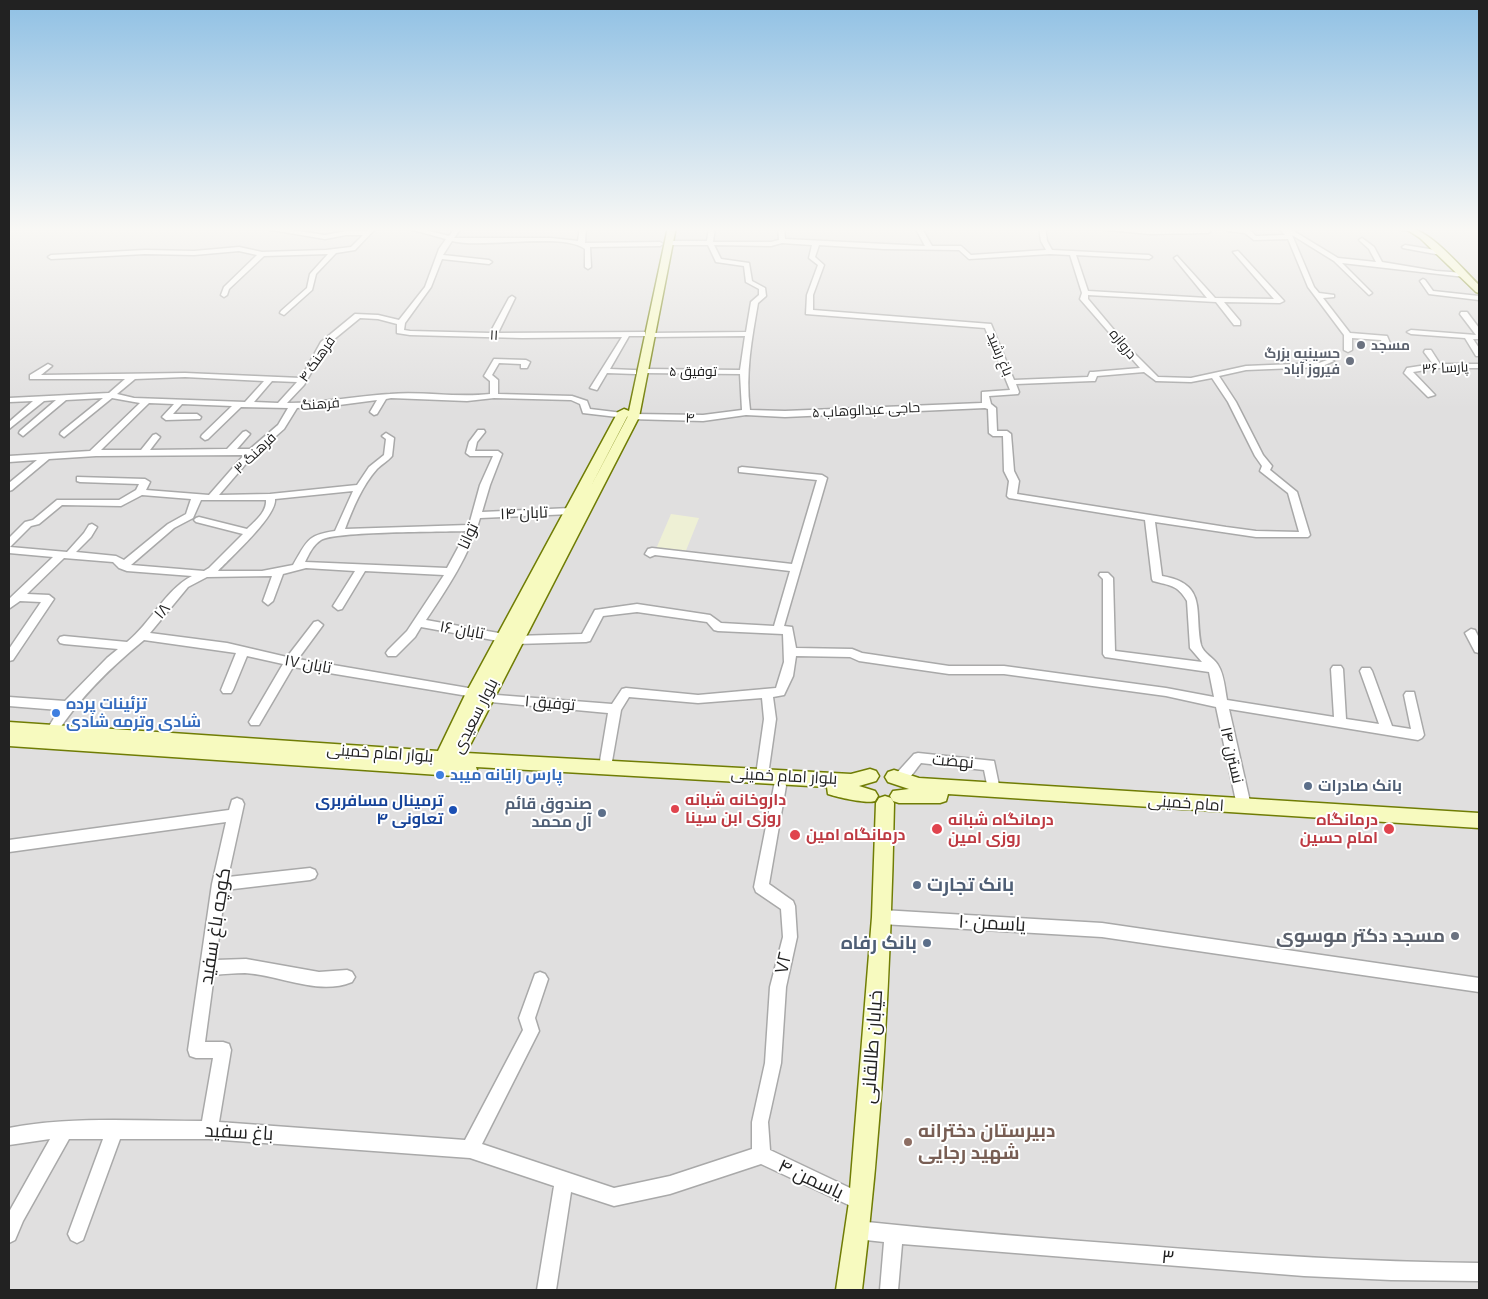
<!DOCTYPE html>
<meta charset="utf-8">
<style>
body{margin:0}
#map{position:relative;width:1488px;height:1299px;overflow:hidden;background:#f2efe9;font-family:Ubuntu,sans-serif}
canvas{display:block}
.frame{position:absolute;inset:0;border:10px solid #222;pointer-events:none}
</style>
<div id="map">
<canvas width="1488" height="1299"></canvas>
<div class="frame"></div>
</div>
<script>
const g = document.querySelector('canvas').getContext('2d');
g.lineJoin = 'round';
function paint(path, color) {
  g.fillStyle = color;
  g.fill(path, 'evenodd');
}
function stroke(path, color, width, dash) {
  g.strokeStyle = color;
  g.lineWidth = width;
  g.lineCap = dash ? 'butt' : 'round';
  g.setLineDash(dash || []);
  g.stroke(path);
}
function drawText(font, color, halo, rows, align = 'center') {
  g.font = font + ' Ubuntu,Cairo,sans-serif';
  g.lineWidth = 4;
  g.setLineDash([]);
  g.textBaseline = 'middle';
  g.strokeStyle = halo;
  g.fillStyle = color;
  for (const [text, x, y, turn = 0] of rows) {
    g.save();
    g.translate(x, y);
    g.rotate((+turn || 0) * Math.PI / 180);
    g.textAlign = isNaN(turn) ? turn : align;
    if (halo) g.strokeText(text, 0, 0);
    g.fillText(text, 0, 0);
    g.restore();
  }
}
paint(new Path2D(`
 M9 227H1479V1290H9Z`), '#e0dfdf');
paint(new Path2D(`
 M671 514 699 518 685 553 656 549Z`), '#eef0d5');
const street = new Path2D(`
 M254 227H272L325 235 346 231H367L370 227H377L355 250 336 253 316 274 312 290 284 315 280 313 281 311 307 288 310 274 328 254 264 256 229 289 227 295 224 297 221 295 224 287 257 255 239 251 194 255 145 254 51 259 48 257 51 255 145 250 194 251 239 247 262 252 326 250 351 247 363 235H346L325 239Z
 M402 227H414L449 236 456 227H462L454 238H551L578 241 580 227H586L585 243 660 242 663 244 660 246 590 247 591 267 588 269 585 267V249C562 232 482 249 452 241L443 255 489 260 492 262 489 264 442 259 431 287 405 323 404 330 410 331 490 333 509 298 512 296 515 298 498 333 645 332V336H629L610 369 633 370H636V374L607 373 597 390 590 388 622 337 522 338 410 335 397 333V324L378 319 360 318 327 345 304 385 287 403C322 403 356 396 390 394 423 391 456 398 490 394V381L484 376 494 359 526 360 530 362 527 368H521V364L499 363 492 375 498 380V394L572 396 587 401 590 409 623 413 626 414V418L583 413 580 404 571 400 494 398 467 401 391 398 386 399 377 414 374 415 370 412 377 400 339 405 297 408 284 429 250 459 219 495 270 494 357 485 369 467 384 455 386 439 382 436 386 433 394 438 392 456C388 461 382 464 377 469 362 486 353 508 345 529L469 525 480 485 493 456H470L466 453 469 442 478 430H484L485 432 477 442 475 451H498L502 454 490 485 482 512 571 508 576 511 571 514 480 518C470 554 447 589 426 620L504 634 508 635 510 638 508 641 504 642 421 627 415 637 396 656H388L386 653 388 650 407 631 444 575 365 571 342 609 338 610 333 606 355 571 306 568 283 574 273 601 268 605 263 601 272 576 207 577 188 587 150 633 227 643 287 657 314 622 318 621 323 625 298 659 474 689 478 690 480 693 478 696 474 697 293 667 259 725H251L249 722 283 664 247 656 233 690 231 693H223L221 690 236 653 144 640C111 667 80 697 56 734H48L46 731 59 710 9 706V697L65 701 107 658 118 649 64 644 60 643 58 640 60 637 64 636 127 642C151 623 165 590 192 576L127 571 119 568 113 562 64 558 27 594 49 595 54 599 13 660 9 661V649L41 602 20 601 10 608 9 599 53 557 9 553V538L25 522 33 520 57 500H119L136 490 139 484 80 482 77 481V477L145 479 150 482 146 490 209 495 244 455 96 456 49 459 12 490 9 491V483L37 460 9 462V456L90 451 140 403 112 398 64 437 60 434 61 432 103 398 66 400 23 436 19 433 20 431 56 400 44 401 9 429V422L33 401 9 402V398L109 393 125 379H30V375L48 364 52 366 41 375 185 373 301 378 321 342 355 314 378 315 399 320 425 287 439 249 446 239ZM185 377 264 381 245 402 134 398 117 394 135 379ZM272 381 297 382 278 403 254 402ZM149 403 174 404 162 417 166 420 200 419 201 417 197 414H173L182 404 232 406 202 435 201 437 205 440 208 439 241 407 288 408 278 425 250 449H237L250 434 246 431 243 432 227 449 150 450 160 437 156 434 153 435 141 450H101ZM353 491 335 531C306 535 307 542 293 565L262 571H218C231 557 277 516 275 499ZM142 495 191 499 186 514 168 524 124 560 116 556 76 552 91 537 97 527 92 524 89 525 84 533 67 552 10 547 31 526 39 524 62 505 121 506ZM201 500H266C267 512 255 521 247 529L199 517 196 518 194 520 196 522 243 534 209 568 204 571 131 565 174 528 193 518ZM467 531 447 568 305 562C309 554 313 545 321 540 334 531 444 532 467 531Z
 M709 227H715L713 242H771L779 240 778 227H784L785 239 925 246 915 227H921L932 246H961L971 255 1046 250 1041 241 1039 227H1045L1047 241 1052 250 1149 255 1152 257 1149 259 1076 255 1088 291 1207 298 1175 259 1174 258 1177 256 1215 298 1274 299 1233 252 1238 251 1284 301 1280 303 1224 302 1240 321V325H1234L1216 302 1088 295V299L1130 349 1158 377 1191 378 1246 366 1319 363 1330 359 1334 361 1320 367 1246 370 1219 376 1236 402 1263 455 1272 466 1270 470 1297 492 1310 535 1308 537H1256L1155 522 1162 576C1208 584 1194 611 1201 645 1203 653 1214 658 1218 665 1224 674 1225 689 1227 700L1334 717 1331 669 1333 666H1341L1343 669 1346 719 1379 724 1360 671 1362 668H1370L1372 671 1392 726 1411 729 1404 695 1406 692H1414L1424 735 1422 738 1418 740 1229 709 1251 806 1249 810 1244 812 1239 810 1237 806 1216 707 1166 696 1004 674H949L859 661 850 657 796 656 793 676 784 695 773 697 776 719 768 775 767 779 762 780 757 779 756 775 764 719 762 698 698 703 629 697 621 710 611 767 609 771 605 772 601 771 599 767 608 713 480 701 478 698 480 695 484 694 612 704 622 689 626 688 698 695 776 688 784 662 783 634 718 631 714 630 707 622 637 612 603 616 590 641 586 642 515 644 509 640 515 636 582 634 595 610 637 604 710 615 721 623 774 626 790 571 655 555 650 557 645 554 648 549 652 548 792 564 817 480 739 472V468L742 467 822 475 827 478 784 626 792 627 796 648 852 649 862 653 949 666H1004L1166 688 1214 697 1209 672 1105 657 1103 654V579L1099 575 1100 573H1108L1113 578 1115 651 1202 662 1190 648 1187 601C1177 584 1170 586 1153 581L1152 579 1145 520 1009 498 1007 496 1009 481 1004 471 1003 436H993L989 433 988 409 985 408 785 417 746 415 703 421 630 419 629 417 633 414 703 415 742 410 740 374 643 373 639 371 643 369 740 370 745 336 651 337 647 335 651 333 746 332 751 302 759 295V289L746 282 744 266 716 262 708 245H670L667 243 670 241H707ZM782 243 812 245 809 258 818 265 807 295 806 314 985 328 1010 390 982 392V403L785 411 750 410C745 373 752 338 758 303L766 296 765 288 752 281 749 263 721 259 714 245 771 246ZM819 245 884 249 959 250 969 259 1050 254 1070 255 1082 293 1080 299 1140 368 1093 372H1090L1088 377 1014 380 991 324 813 310V295L824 265 815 257ZM1144 372 1156 381 1191 382 1212 378 1228 402 1255 456 1262 466 1260 471 1288 493 1299 532 1256 531 1226 527 1017 494 1019 481 1014 471 1011 434 1007 431H997L996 408 991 404 989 396 1018 394 1019 392 1016 384 1092 381H1095L1097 376Z
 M1077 227 1150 230 1208 229 1211 231 1208 233 1150 234Z
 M1224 227 1242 229 1241 227H1247L1256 236 1285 235 1278 227H1287L1338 258 1376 262 1369 249 1359 240 1362 238 1374 247 1382 262 1436 271 1465 273 1468 275 1465 277 1342 263 1372 293 1369 295 1334 261 1292 235 1314 287 1319 293 1334 295V297L1323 298 1350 333 1387 336 1390 343 1386 345H1383L1381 340 1352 338V350L1348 352 1344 350V335L1308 287 1288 239 1254 240 1245 233 1228 231Z
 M1384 227H1410L1412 229 1409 231Z
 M1405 245 1441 251 1444 253 1441 255 1403 248 1402 247Z
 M1423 279 1425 280 1433 291 1479 296V300L1429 294 1420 281Z
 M1461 312H1467L1479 328V339H1473L1479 348V356H1476L1465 338 1411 334 1407 332 1411 330 1476 335 1460 314Z
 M1425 350H1431L1440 364H1479V368H1438L1413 372 1435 395 1428 397 1404 373 1407 368 1433 364 1424 352Z
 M1471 629 1475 630 1479 638V653L1475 652 1465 633Z
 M918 753 994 761 1000 790 999 794 994 795 989 794 984 770 921 763C914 771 907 786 895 783L894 779 895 775 914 754Z
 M780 781 785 782 786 786 769 884 793 901 795 906 797 937 786 987 781 1063 768 1122 770 1150 867 1196 870 1202 867 1208 861 1211 855 1208 761 1164 670 1194 614 1206 571 1192 556 1290H537L554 1186 470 1158 209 1139H120L83 1240 77 1243 71 1240 68 1234 103 1139H69L23 1221 15 1240 9 1243V1212L50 1139 9 1145V1128C69 1116 140 1121 202 1121L213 1058H196L190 1056 188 1050 212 884 226 822 9 852V840L229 810 232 800 237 798 242 800 244 804 228 877 310 868 315 870 317 874 315 878 310 880 225 890 216 960 246 959 319 972 347 970 352 972 355 977 352 982C318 996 280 975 245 973 235 973 224 974 214 975L205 1042H223L229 1044 231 1050 219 1122 465 1140 523 1030 519 1018 535 974 540 972 545 974 548 979 535 1018 539 1031 482 1144 614 1188 670 1176 752 1149V1122L765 1063 770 987 783 937 781 909 756 892 754 887 774 786 775 782Z
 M882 910 1102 923 1479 978V992L1102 937 882 924 877 922 875 917 877 912Z
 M857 1221C953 1231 1050 1239 1147 1246 1258 1255 1368 1262 1479 1263V1281L1391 1280 1304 1276 902 1244 898 1290H880L884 1242 857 1239 851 1236 848 1230 851 1224Z`);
const secondary = new Path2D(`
 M668 227H676L639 417 466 753 851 774 870 769 876 771 879 776 876 781 859 786 875 791 878 796 875 801C867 804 837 797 828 794L827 787 476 767 477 770 475 775 469 777 9 746V722L438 751 466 693 618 412 624 409 629 411ZM628 416 627 417 590 488Z
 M1403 227C1429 227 1460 267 1479 285V293L1476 292 1420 238Z
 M894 770 919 778 1479 813V828L948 794 946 801 940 803H899L893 801 890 796 893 791 909 789 888 782 885 777 888 772Z
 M885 796 891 798 894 803C891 965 882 1129 862 1290H836L849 1202 872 917 876 803 879 798Z`);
stroke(street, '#a9a9a9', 3);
stroke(secondary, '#707d05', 3);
paint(street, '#fff');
paint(secondary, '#f7fabf');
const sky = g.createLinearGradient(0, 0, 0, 409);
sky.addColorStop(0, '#8fc0e4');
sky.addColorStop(0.56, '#f9f8f5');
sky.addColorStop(1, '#f9f8f500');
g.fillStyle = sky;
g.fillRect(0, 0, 1488, 409);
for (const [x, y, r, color] of [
 [1361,345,5,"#6b7280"],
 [1350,361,5,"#6b7280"],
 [56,713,5,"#3f7fe0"],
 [440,775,5,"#3f7fe0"],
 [1308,786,5,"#5c6f8a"],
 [675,809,5,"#e0444e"],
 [453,810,5,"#1a4fb4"],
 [602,813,5,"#5c6f8a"],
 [937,829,6,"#e0444e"],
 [1389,829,6,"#e0444e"],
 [795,835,6,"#e0444e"],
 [917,885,5,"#5c6f8a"],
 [1455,936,5,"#6b7280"],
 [927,943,5,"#5c6f8a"],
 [908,1142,5,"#8d6e63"]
]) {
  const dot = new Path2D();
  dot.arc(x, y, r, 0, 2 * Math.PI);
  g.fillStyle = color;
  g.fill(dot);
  stroke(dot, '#fff', 2);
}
drawText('14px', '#222', '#fff', [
 ["۱۱",494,335,3],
 ["دروازه",1123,344,51],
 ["باغ رشید",1000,354,67],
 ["فرهنگ ۴",317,359,-55],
 ["پارسا ۳۶",1445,368,-3],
 ["توفیق ۵",693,371],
 ["فرهنگ",320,404,-4],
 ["حاجی عبدالوهاب ۵",866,410,-3],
 ["۴",690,418,1],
 ["فرهنگ ۳",255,453,-44]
]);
drawText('bold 14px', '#5b616d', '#fff', [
 ["مسجد",1371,345],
 ["حسینیه بزرگ",1340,353,"right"],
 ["فیروز آباد",1340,369,"right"]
], 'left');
drawText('16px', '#222', '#fff', [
 ["تابان ۱۴",524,513,-2],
 ["توانا",468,536,-65],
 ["۱۸",162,611,-50],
 ["تابان ۱۶",462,630,10],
 ["تابان ۱۷",308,664,10],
 ["توفیق ۱",550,703,5],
 ["بلوار سعیدی",475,716,-63],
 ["بلوار امام خمینی",380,753,4],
 ["نسترن ۱۴",1232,755,77],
 ["نهضت",953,761,5],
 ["بلوار امام خمینی",784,776,3],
 ["امام خمینی",1186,803,4]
]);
drawText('bold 16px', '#366cbe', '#fff', [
 ["تزئینات پرده",66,704],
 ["شادی وترمه شادی",66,722],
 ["پارس رایانه میبد",450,775]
], 'left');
drawText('bold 16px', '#4e5e75', '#fff', [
 ["بانک صادرات",1318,786],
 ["صندوق قائم",592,804,"right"],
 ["آل محمد",592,822,"right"]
], 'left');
drawText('bold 16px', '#be3a42', '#fff', [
 ["داروخانه شبانه",685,800],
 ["روزی ابن سینا",685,818],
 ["درمانگاه شبانه",948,820],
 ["روزی امین",948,838],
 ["درمانگاه",1378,820,"right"],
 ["امام حسین",1378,838,"right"],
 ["درمانگاه امین",806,835]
], 'left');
drawText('bold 16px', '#164399', '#fff', [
 ["ترمینال مسافربری",443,801],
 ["تعاونی ۴",443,819]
], 'right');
drawText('bold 19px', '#4e5e75', '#fff', [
 ["بانک تجارت",927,885],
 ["بانک رفاه",917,943,"right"]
], 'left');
drawText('19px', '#222', '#fff', [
 ["یاسمن ۱۰",992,923,3],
 ["کوچه باغ سفید",215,926,-81],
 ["۷۲",783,963,-77],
 ["خیابان طالقانی",872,1047,-86],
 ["باغ سفید",239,1132,3],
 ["یاسمن ۴",811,1179,25],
 ["۳",1168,1257,5]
]);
drawText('bold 19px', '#5b616d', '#fff', [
 ["مسجد دکتر موسوی",1445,936]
], 'right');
drawText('bold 19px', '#785e54', '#fff', [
 ["دبیرستان دخترانه",918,1131],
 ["شهید رجایی",918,1153]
], 'left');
</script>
